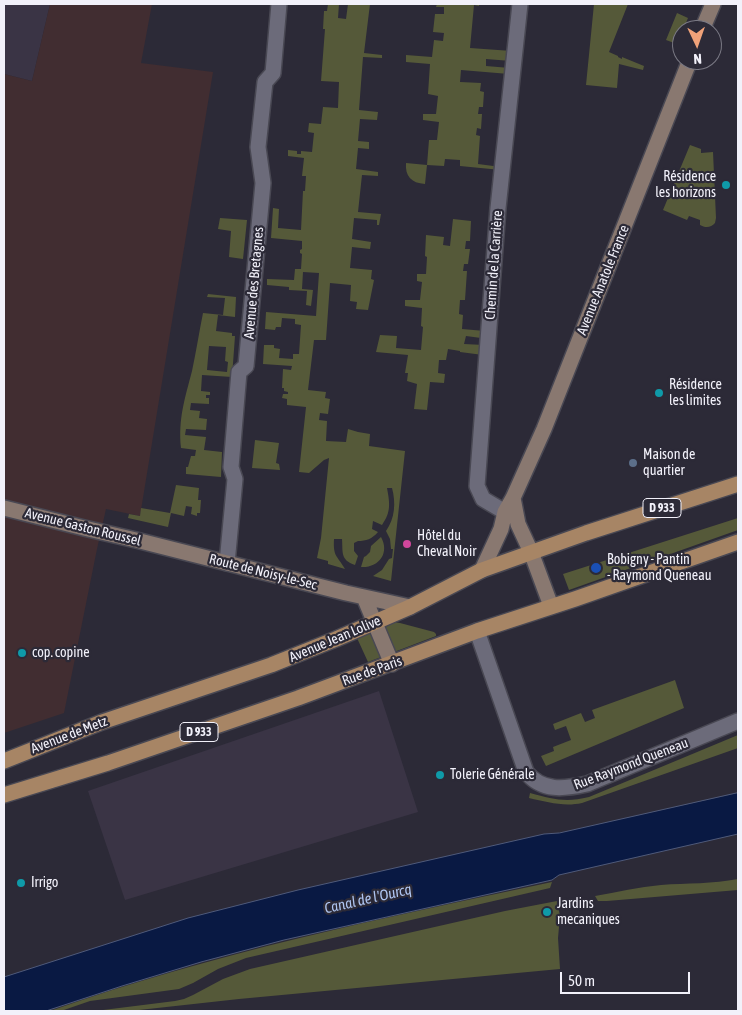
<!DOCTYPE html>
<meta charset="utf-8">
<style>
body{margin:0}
#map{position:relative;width:742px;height:1015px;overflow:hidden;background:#2c2a37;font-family:"Asap Condensed",sans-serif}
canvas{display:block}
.frame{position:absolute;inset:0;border:5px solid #f2f1fa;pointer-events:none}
.north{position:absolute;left:672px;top:20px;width:50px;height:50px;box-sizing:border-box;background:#2c2a37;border:1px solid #7b7a85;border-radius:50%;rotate:177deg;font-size:14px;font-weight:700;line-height:20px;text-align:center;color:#f2f1fa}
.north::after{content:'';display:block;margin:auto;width:18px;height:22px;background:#f0a279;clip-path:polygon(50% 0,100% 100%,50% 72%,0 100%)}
.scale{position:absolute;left:560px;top:972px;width:130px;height:22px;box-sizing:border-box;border:2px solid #f2f1fa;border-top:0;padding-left:6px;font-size:15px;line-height:18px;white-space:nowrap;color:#f2f1fa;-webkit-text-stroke:4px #2c2a37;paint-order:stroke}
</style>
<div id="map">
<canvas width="742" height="1015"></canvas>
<div class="frame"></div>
<div class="north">N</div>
<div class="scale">50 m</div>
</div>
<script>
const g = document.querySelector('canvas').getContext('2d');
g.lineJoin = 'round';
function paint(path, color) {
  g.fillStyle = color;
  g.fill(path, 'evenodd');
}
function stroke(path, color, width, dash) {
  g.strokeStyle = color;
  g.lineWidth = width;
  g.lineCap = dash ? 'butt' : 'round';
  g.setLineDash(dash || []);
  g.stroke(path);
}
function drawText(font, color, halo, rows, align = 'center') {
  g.font = font + ' "Asap Condensed",sans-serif';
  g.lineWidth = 4.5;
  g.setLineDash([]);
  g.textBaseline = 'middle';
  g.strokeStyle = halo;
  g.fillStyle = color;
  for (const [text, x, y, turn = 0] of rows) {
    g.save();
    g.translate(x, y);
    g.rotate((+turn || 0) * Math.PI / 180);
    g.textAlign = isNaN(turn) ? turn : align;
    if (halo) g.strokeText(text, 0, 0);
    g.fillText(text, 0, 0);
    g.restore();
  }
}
paint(new Path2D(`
 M4 4H50L32 81 4 74Z
 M379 691 418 812 125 900 88 791Z`), '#3a3445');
paint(new Path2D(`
 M50 4H152L141 63 213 72 140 516 106 509 97 549 64 713 4 733V74L32 81Z`), '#412d31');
paint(new Path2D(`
 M328 4H339L338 18 346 19 348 4H370L364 53 382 55V58L363 57 359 110 378 112 377 120 360 119 358 141 369 142V149L358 148 356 169 378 172V176L362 175 358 212 381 214 379 225H377V220L354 218 352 239 371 242 370 249 352 247 350 268 372 270 371 279 374 280 368 310 356 309 357 302 350 301 351 285 330 283 326 340H314L308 390 326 392 325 398 330 399 328 414 320 413 319 420 327 421 326 441 346 442 348 429 358 432 370 434 369 446 405 451 391 581 373 576 382 570 389 559 392 558 393 549H391L390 539 386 531C395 518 396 503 392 488H387C390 504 391 512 382 525L373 521 372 529 378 532C372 539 366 541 358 541L354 543V551L358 556 355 565C340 560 343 552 342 539H334C333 557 337 555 345 569L328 564V561L317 558 321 538 329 458 324 460 309 473 299 472 306 407 287 405V399L282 398 283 394H288V392L284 391V388H282L283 369 291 370 292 366 263 364 264 345H274V348L280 349 279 358 293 359V354H299L301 325 295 324V319L282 318 281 327H276L275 330 265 329 266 312 316 316 319 273 303 272 302 289 313 290 311 306 306 305 307 291 289 290V287L267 285V279L294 280 295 269H301L302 254 300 253V250L302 249V241L271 238 273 208 279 209 278 228 301 230 303 191H305L306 176H302L304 158 288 156V150L297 151V154H301V151L312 152 314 133 308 132 309 123 321 124 323 107 338 108 339 82 321 81 325 29H323L324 11H327Z
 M437 4H479V6L474 5 470 48 512 51 511 61 486 59V66L510 68 509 74 461 70 460 82 481 83 480 91 484 92 483 107H479L478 114H482L481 129 477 128 476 135 480 136 478 164 501 167V170L460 166V160L445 159 444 166 427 165 425 184C411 183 405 176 406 163L427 165 429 140H437L439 122 423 120V114H436L438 96 428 94 430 64 406 62V55L432 57 434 40 443 41 444 33 433 32 435 14H444V7H436Z
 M594 4H628L609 52 618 56V57L622 59V57L644 66 643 70 619 64 617 88 586 85Z
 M677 13 688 18 677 44 666 40Z
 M690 145 701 149V153L713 152 716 218 715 223C711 228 705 228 700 225V220L689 216 687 220 663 210Z
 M220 218 247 220 243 259 229 257 231 231 218 229Z
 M453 219 471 221 470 241H466L465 249H470L468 264H464L463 271H467L465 300H460L459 314 463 315 462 329 485 331 481 338 466 336 464 344 484 345 483 355 460 352V351L448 349 446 360H439L438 373 445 374 444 383 430 382 427 410 414 409 417 384 407 381 408 373H405L408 355 376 352 380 335 397 336 396 348 421 350 423 327 421 326 422 308 405 306V300H420L422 282 417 281V274H426L427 257 425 256 426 235 444 237 443 245 450 246Z
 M208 294 236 297 235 317 218 315 216 331 232 333V336H235L232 377 202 375 201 391 210 392V395H206V398H209V404L191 403 190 410 200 411 199 418 207 419 206 430 186 429 185 435 206 437 204 450 222 452 221 477 186 474V467H188L191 456H195L196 450 181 448C178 419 185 398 192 371 196 352 199 333 203 313L223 315 225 298 207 297ZM209 346 226 347 225 361 228 362 227 372 207 370Z
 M255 440 279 443 276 463 279 464 280 470 252 468Z
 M176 485 199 488 198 500H201L200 513H197V516L191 514 192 507 186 506 184 516 171 513 168 527 128 518 129 514 140 516 141 508 170 513Z
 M738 518V530L569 590 563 574Z
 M381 537C390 553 379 568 361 567L364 557 366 556 370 552 371 546Z
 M393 622 400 623 434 632 436 634V636L368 662 357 638Z
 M675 680 684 708 546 766 541 756 554 751 553 747 571 740 566 726 555 730 553 724 581 713 585 722 595 718 592 710Z
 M738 735V748L582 803C564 807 547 802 529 798L530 793C553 799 565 803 589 797Z
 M738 879V890L607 901H598L595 896C617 892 639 887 661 885 687 883 713 884 738 879Z
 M552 882 550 888 246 958 218 969 193 983 179 989 90 1001 61 1011H50C213 953 383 918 552 882Z
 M557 901 560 916 558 938 560 969 239 999 130 1011H95L175 1001 184 999 193 995 223 979 250 969 505 911Z`), '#555939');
const water = new Path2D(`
 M738 793V834L559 875 552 880 284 940 201 962 122 986 46 1011H4V977L188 918 298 890 544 834 559 833Z`);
paint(water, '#091943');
stroke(water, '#4f5a7a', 1);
const street = new Path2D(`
 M505 512 483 499 477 486 498 208 520 4
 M227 563 235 479 231 467 239 372 246 366 263 183 258 147 265 82 273 73 279 4
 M477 631 526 772C542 792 564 789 587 784L738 721`);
const secondary = new Path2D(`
 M702 30 713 4
 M513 498 518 524 531 552 551 606
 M4 508 84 528 136 540 346 593 410 607
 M482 570 501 529 505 512 513 498 544 429 690 60
 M364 597 392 664`);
const primary = new Path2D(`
 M4 761 102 722 271 665 336 639 410 607 482 570 586 533 738 484
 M4 795 108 763 298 698 477 631 575 599 738 542`);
stroke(street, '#494853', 18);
stroke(secondary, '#494853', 18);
stroke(primary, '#494853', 18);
stroke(street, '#6c6b7a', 15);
stroke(secondary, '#897870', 15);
stroke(primary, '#a78565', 15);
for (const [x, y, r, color] of [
 [726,185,5,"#0f9aa8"],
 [659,393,5,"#0f9aa8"],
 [633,463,5,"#5c6f8a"],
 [407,544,5,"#d1479c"],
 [596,568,6,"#1a4fb4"],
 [22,653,5,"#0f9aa8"],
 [440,775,5,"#0f9aa8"],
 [21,883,5,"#0f9aa8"],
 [547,912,5,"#0f9aa8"]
]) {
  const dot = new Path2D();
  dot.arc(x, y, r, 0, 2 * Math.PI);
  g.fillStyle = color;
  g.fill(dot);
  stroke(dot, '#2c2a37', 2);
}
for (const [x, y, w] of [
 [662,508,38],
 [199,732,38]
]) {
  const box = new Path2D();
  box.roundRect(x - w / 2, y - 9.5, w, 19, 4);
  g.fillStyle = '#2c2a37';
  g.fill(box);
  stroke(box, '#f2f1fa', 1);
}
drawText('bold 12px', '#f2f1fa', null, [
 ["D 933",662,508],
 ["D 933",199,732]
]);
drawText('14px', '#f2f1fa', '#2c2a37', [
 ["Résidence",716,177,"right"],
 ["les horizons",716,193,"right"],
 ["Résidence",669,385],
 ["les limites",669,401],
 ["Maison de",643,455],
 ["quartier",643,471],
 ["Hôtel du",417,536],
 ["Cheval Noir",417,552],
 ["Bobigny - Pantin",607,560],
 ["- Raymond Queneau",607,576],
 ["cop. copine",32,653],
 ["Tolerie Générale",450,775],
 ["Irrigo",31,883],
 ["Jardins",557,904],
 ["mecaniques",557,920]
], 'left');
drawText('14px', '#f2f1fa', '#2c2a37', [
 ["Chemin de la Carrière",494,265,-86],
 ["Avenue Anatole France",603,280,-68],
 ["Avenue des Bretagnes",254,283,-85],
 ["Avenue Gaston Roussel",83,527,14],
 ["Route de Noisy-le-Sec",263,572,14],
 ["Avenue Jean Lolive",335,639,-23],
 ["Rue de Paris",372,671,-20],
 ["Avenue de Metz",69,735,-21],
 ["Rue Raymond Queneau",631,764,-21]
]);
drawText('italic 15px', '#afc5f1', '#2c2a37', [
 ["Canal de l'Ourcq",368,899,-13]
]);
</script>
